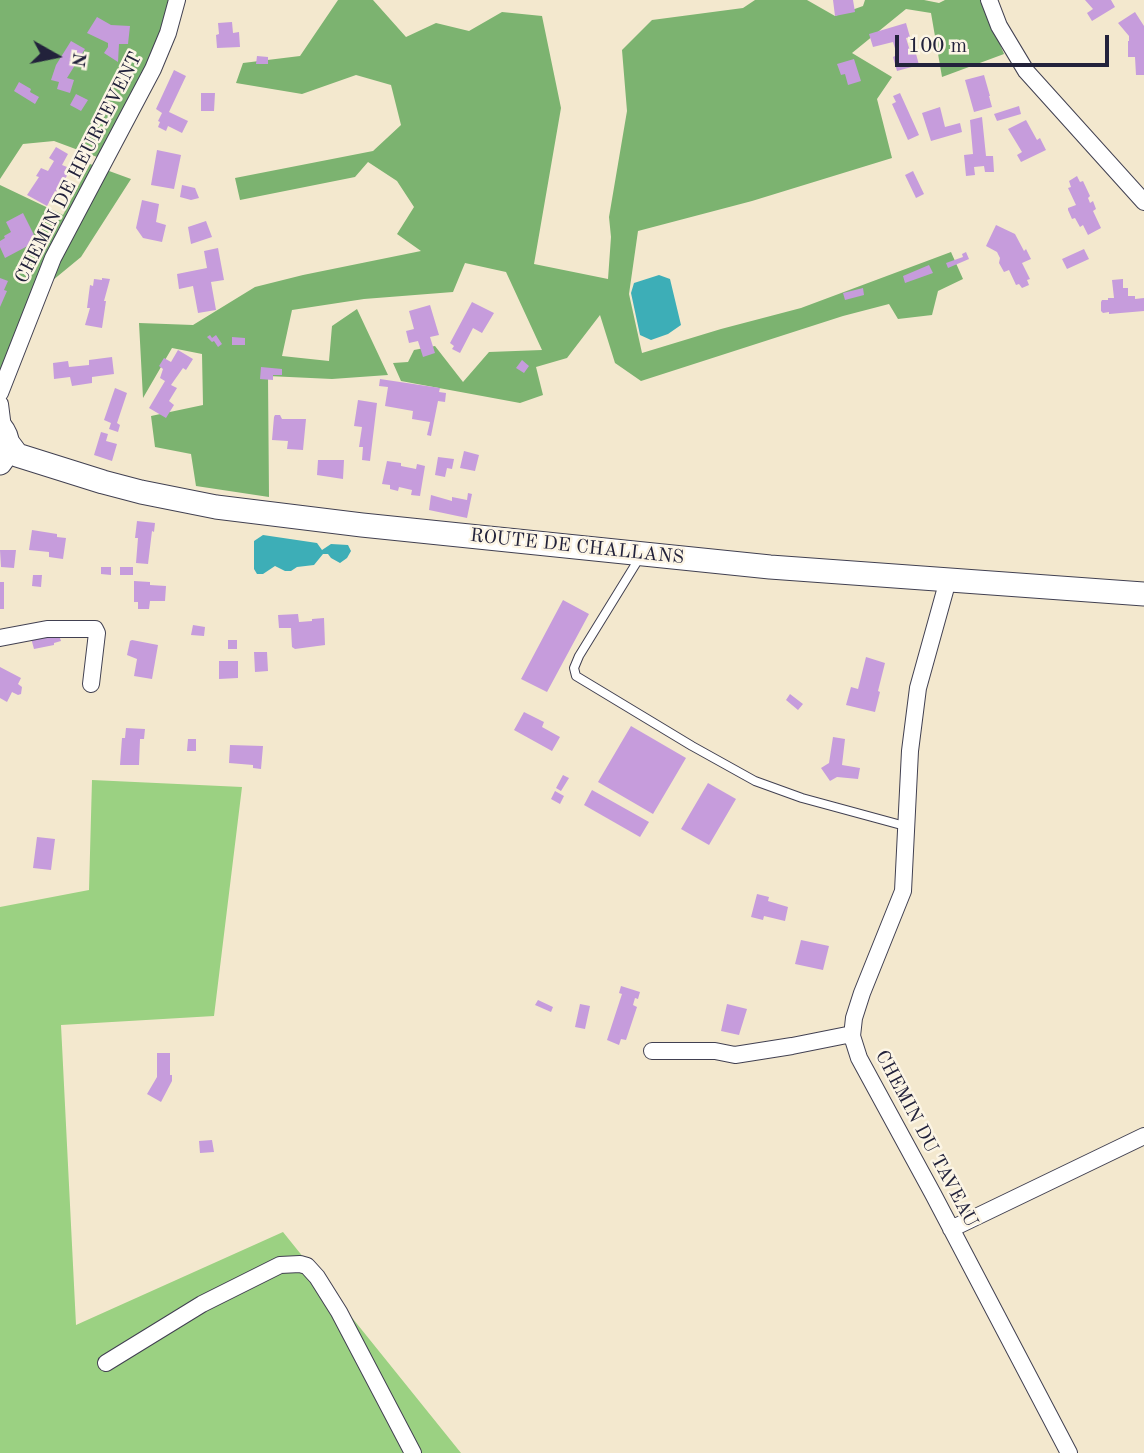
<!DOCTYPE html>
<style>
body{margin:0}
#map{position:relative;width:1144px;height:1453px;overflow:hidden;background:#f3e8ce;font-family:"Old Standard TT",serif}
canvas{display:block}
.north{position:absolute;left:21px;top:21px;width:70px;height:70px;-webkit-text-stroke:5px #fcf5e5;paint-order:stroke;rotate:99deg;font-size:19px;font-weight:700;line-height:28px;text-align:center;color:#22223b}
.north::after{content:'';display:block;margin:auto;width:24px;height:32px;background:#22223b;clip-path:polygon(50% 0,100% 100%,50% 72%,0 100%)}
.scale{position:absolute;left:895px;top:35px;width:214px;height:32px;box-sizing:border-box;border:4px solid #22223b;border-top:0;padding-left:9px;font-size:21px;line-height:24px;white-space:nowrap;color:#22223b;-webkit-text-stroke:5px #fcf5e5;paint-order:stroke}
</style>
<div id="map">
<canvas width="1144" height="1453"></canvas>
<div class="north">N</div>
<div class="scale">100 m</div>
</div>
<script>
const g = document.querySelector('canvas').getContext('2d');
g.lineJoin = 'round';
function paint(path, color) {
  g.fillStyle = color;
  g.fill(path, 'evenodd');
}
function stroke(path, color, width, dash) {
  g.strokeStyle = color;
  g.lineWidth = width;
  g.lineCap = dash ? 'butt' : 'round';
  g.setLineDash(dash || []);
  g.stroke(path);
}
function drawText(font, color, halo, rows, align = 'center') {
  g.font = font + ' "Old Standard TT",serif';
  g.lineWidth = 5;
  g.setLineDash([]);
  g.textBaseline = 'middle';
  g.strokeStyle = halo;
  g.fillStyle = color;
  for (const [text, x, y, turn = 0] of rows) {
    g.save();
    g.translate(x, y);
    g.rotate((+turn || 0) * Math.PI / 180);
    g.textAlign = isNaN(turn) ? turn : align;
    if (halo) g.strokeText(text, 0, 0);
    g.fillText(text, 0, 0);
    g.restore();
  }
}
paint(new Path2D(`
 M92 780 242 787 214 1016 61 1025 76 1325 283 1232 461 1453H0V907L89 890Z`), '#9bd182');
paint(new Path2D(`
 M0 0H169L155 48 128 106 97 157 54 141 23 144 0 179Z
 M338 0H373L406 37 436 23 469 31 502 12 542 16 561 108 534 264 608 279 611 237 609 217 627 111 622 50 652 20 743 8 755 0H807L835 16 863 6 865 0H924L939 3 945 0H982L1004 54 942 77 931 13 906 9 852 53 892 77 877 99 892 158 752 201 638 231 629 294 642 353 721 329 801 308 951 252 963 279 938 291 932 315 898 319 889 304 843 316 641 381 615 363 600 315 567 358 536 367 543 395 520 403 401 381 393 363 408 362 414 350 435 346 463 382 489 352 542 350 506 272 465 263 453 292 364 299 292 310 282 356 329 361 332 326 357 309 388 375 332 379 268 376 269 497 196 486 191 454 155 447 151 416 203 405 202 354 172 348 143 398 139 323 193 325 255 287 303 275 421 251 397 234 414 207 397 181 368 162 355 177 240 200 235 178 373 151 401 125 391 85 356 75 302 94 236 83 243 63 300 56Z
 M90 164 131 179 81 257 30 299 0 371V185L63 215Z`), '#7cb370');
paint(new Path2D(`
 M659 275 670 279 681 325 668 334 651 340 640 335 631 293 634 283Z
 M263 535 317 543 322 550 331 544 348 545 351 551 347 558 340 563 331 558 328 554H323L314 565 297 567 291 571H285L275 566 263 574H257L254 569V541Z`), '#3daeb7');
paint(new Path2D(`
 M833 0H853L855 12 835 16Z
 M1085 0H1111L1115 7 1092 21 1087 13 1093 9Z
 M1135 12 1144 26V75H1136L1135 57H1128V41H1129V36L1118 23Z
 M97 17 111 25 130 26 128 44H119L118 62 104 53 108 47V43L87 33Z
 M232 22 233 33 239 32 240 47 217 48 216 35 219 34 218 23Z
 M906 23 910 37 906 38 910 51 915 50 919 65 897 71 893 57 897 55 893 42 873 47 869 34Z
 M71 41 85 49 67 78 74 80 70 93 57 89 59 82 51 80 56 65Z
 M257 56 268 57V64H256Z
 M854 59 861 81 848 85 845 74 841 75 837 64Z
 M174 70 186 76 169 112 188 121 182 133 168 126 166 131 158 127 160 122 158 121 162 113 156 109Z
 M984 75 990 96H989L992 107 974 112 965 80Z
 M19 82 31 89 30 92 39 97 35 104 14 91Z
 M201 93H215L214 111H201Z
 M900 93 919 135 908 140 892 104 896 102 893 96Z
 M76 94 88 100 81 111 70 105Z
 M1019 106 1021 114 997 121 994 114Z
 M940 107 945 127 960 123 962 132 931 141 922 113Z
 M982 117 986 156H993L994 172H985L984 166 974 167 975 175 966 176 964 155 973 154 970 120Z
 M1026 120 1037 140 1040 138 1046 150 1021 162 1017 155 1022 152 1008 129Z
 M56 147 68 154 62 165 67 167 64 172 68 174 57 192 55 191 47 206 27 195 39 177 36 176 41 168 48 171 54 161 49 158Z
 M157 150 181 155 174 189 151 185Z
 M913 171 924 194 916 198 905 175Z
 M1077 176 1080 182 1083 181 1090 196 1088 198 1090 203 1093 201 1096 209 1093 211 1101 228 1088 235 1083 225 1080 227 1075 218 1072 219 1068 210V208L1076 205 1068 188 1071 187 1069 181Z
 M182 185 195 188 199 198 191 200 180 197Z
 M142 200 159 204 156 222 166 225 162 242 143 238 136 228Z
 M23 213 37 241 5 258 0 247V241L5 238 4 236 11 232 6 222Z
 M206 221 212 237 191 244 188 227Z
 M996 225 1015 234 1024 251 1026 249 1031 259 1022 263 1030 279 1027 280 1029 285 1022 288 1019 284 1016 285 1009 270 1004 272 999 263 1000 258 997 252 986 246Z
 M218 248 224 280 211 282 216 310 198 313 193 286 179 289 177 274 207 268 204 251Z
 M1084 249 1089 259 1067 269 1062 259Z
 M966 252 969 259 948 268 946 263 963 257 962 254Z
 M929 265 933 273 905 283 903 276Z
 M0 278 8 281 4 290 7 291 0 307Z
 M102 278 110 279 104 301H106L102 328 85 325 90 308H87L90 285 93 286 94 279 102 280Z
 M1123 279V288H1128V296H1135V299L1144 298V311L1109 314V312L1103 313 1101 311V302L1102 300H1108V298H1114L1112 280Z
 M863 288 864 295 845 300 843 293Z
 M472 302 494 313 482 333 473 328 460 353 452 349 454 346 450 343Z
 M430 305 439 335 430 337 435 353 423 357 418 341 409 343 406 331 414 329 409 311Z
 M210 335 212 338 216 335 222 344 218 347 214 341 212 342 207 337Z
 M232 337 245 338V345H232Z
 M178 350 193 359 186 370 183 368 171 385 177 388 169 401 174 405 166 418 149 408 165 381 160 378 163 369 159 366 164 358 171 362Z
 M112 357 114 374 92 377V383L72 386 70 377 54 379 53 363 68 361 69 367 89 365V360Z
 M522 360 529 366 524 373 516 368Z
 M261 367 282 369V375H273V380L260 379Z
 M380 379 440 388 439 392 446 393 445 402 438 401 431 436 427 435 430 422 412 419 413 411 385 406 388 387 379 386Z
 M115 388 127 393 117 423 120 425 118 432 109 429 111 423 104 420Z
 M358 400 377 403 370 461 362 460 363 447H359L362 427 354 426Z
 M275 415H280L282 419H306L303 450 287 449 288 441 272 440 274 417Z
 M101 432 108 434 106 441 117 444 112 461 94 455Z
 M464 451 479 455 475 471 460 468Z
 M438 457 454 459 452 469 447 468 445 477 435 475Z
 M318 460H344L343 479 317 475Z
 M387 461 401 463V466L416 469 417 464 425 466 420 496 411 495 412 490 399 487 398 491 390 489V485L382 484Z
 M468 493 472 494 467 518 429 510 431 495 452 501V497L467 500Z
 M137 521 155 523 154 532 152 531 148 564 136 563 138 538H135Z
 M32 530 57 534V537L66 538 63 559 49 557V552L29 550Z
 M0 550H16L14 568 1 567Z
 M101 567H111V575L101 574Z
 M120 567H133V575H120Z
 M33 575H42L41 587 32 586Z
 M134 581 150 582V585L166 586 165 601H150L149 609H138V602H134Z
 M0 582H4V609H0Z
 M563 600 589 614 547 692 521 679Z
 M298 614 299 622 312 621V619L324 618 325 645 295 649 292 647 291 628H279L278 615Z
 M193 625 205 627 204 636 191 635Z
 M59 635 61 641 54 643V645L34 649 31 638Z
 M132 640 158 645 152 679 134 676 137 659 127 655 130 641Z
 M228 640H237V649H228Z
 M254 652H267L268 671 255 672Z
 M866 657 885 663 878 691 880 692 875 712 846 705 851 687 858 689Z
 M219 661H238V678L219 679Z
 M0 667 21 678 18 684 22 687 21 694 18 695 12 692 7 702 0 698Z
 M790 694 803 704 798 710 786 700Z
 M524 712 544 722 542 727 560 737 552 751 514 730Z
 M631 726 686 758 653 814 598 782Z
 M126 728 145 729 144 739H140L139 765H120L122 738H125Z
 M833 737 845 739 842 765 860 768 858 779 837 777 830 781 821 768 829 763Z
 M188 739H196V751H187Z
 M230 745 263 746 261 769 253 768V765L229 763Z
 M563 775 569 778 561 791 556 788Z
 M708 783 736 799 709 845 681 829Z
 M592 790 649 822 640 837 584 805Z
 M555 791 564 796 560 804 551 799Z
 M37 837 55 839 51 870 33 868Z
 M757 894 769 897 768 901 788 907 785 921 764 916 763 920 751 917Z
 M801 940 829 946 823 970 795 964Z
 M621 986 640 992 638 999 635 998 633 1005 637 1007 626 1040 621 1039 619 1045 607 1040 622 994 619 993Z
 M538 1000 553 1007 551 1012 535 1005Z
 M580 1004 590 1006 585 1029 575 1027Z
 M727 1004 747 1009 739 1035 721 1031Z
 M157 1053H170V1075H172V1081L161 1102 147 1094 157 1077Z
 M212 1140 214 1152 200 1153 199 1141Z`), '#c69cdc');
const service = new Path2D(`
 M640 557 579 656 574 668 576 676 692 746 755 781 802 798 905 826`);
const minor = new Path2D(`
 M989 0 999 26 1026 71 1144 202
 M0 393 53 258 153 69 168 33 177 0
 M0 404 3 428
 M948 580 918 688 910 751 903 891 862 993 854 1018 852 1036 859 1058 933 1194 1069 1453
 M0 638 47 629H95L97 633 91 684
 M652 1051H715L735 1055 792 1046 852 1034
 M951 1229 1144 1136
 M106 1363 202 1304 280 1265 300 1264 307 1266 317 1277 339 1312 413 1453`);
const secondary = new Path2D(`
 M0 426C10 438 10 451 0 463
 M8 443 17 455 103 482 141 492 216 507 362 525 770 567 1144 594`);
stroke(service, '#414051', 10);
stroke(minor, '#414051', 18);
stroke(secondary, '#414051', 25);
stroke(service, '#fff', 8);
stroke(minor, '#fff', 16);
stroke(secondary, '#fff', 23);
drawText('19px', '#22223b', '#fcf5e5', [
 ["CHEMIN DE HEURTEVENT",79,168,-63],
 ["ROUTE DE CHALLANS",577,547,6],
 ["CHEMIN DU TAVEAU",926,1139,62]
]);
</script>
